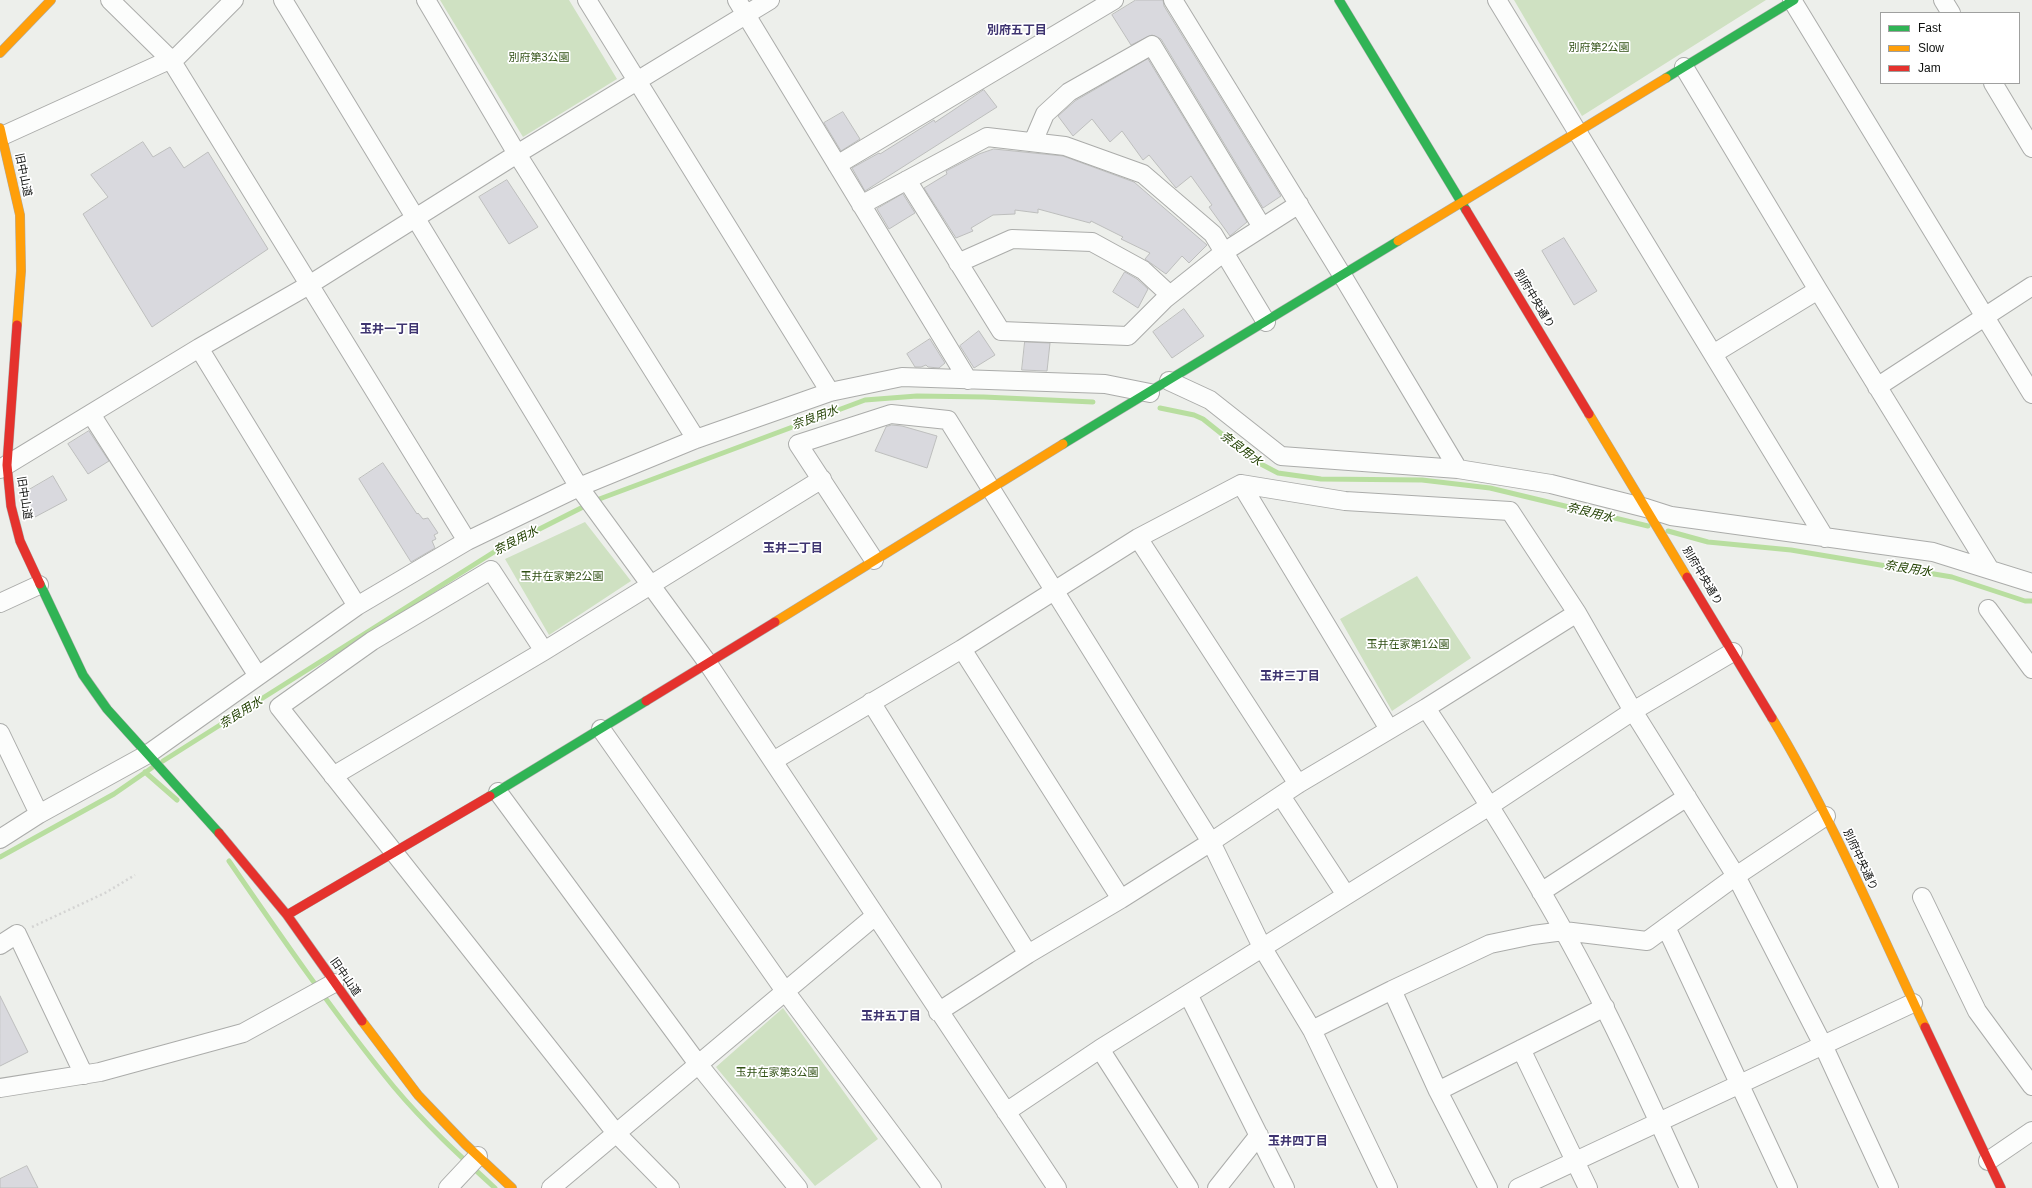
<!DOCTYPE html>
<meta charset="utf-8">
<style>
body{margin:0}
#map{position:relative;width:2032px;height:1188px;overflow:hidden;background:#edefeb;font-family:Helvetica,sans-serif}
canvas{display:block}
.legend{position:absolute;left:1880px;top:12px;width:140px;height:72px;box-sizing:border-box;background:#fff;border:1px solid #9fa09f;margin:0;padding:5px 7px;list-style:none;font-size:12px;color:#0f110f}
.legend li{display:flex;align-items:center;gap:8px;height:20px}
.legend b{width:20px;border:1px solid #9fa09f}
</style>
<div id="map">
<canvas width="2032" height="1188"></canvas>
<ul class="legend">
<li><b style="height:5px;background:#30b455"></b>Fast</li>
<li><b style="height:5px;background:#ff9f0a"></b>Slow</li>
<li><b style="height:5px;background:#e5322d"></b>Jam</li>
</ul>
</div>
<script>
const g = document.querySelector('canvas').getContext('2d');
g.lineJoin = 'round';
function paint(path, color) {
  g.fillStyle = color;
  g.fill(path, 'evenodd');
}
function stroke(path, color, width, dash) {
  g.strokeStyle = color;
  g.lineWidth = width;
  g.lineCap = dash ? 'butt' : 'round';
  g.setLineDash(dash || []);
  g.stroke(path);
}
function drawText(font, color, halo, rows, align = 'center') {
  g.font = font + ' Helvetica,"Noto Sans JP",sans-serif';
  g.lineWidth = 3.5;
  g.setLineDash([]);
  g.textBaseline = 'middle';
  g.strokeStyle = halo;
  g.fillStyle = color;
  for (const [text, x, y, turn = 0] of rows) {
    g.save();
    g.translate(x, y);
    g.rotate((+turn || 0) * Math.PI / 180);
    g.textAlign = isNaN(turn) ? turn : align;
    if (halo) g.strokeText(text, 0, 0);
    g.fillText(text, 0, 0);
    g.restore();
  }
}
paint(new Path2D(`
 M440 0H569L617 79 523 137Z
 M1514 0H1766L1582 116Z
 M585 522 631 581 549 635 505 559Z
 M1417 576 1471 658 1392 711 1340 619Z
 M783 1008 878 1139 815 1186 716 1067Z`), '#cfe1c2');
stroke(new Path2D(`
 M1160 408 1194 415 1203 419 1257 462 1278 473 1321 479 1422 480 1490 488 1648 526
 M594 501 865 400 917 396 984 397 1093 402
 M1668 531 1708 542 1791 550 1952 577 2025 601H2032
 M163 761 494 552 587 505
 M145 772 177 800
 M0 857 114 794 153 767
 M229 861C282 938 335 1015 394 1087 425 1124 460 1156 495 1188`), '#b8de9f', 5);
const building = new Path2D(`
 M1136 0H1163L1164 6 1281 196 1263 208 1161 39 1152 35 1131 45 1112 15Z
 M1148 59 1247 222 1230 236 1209 207 1212 205 1191 176 1176 188 1149 155 1143 160 1122 131 1110 142 1092 119 1073 136 1058 116 1075 101Z
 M984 90 997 107 865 191 852 168 879 153 880 154 934 120 935 122Z
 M843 112 860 139 841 151 824 123Z
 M143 142 153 157 170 147 184 168 208 152 268 249 152 327 83 214 108 197 91 175Z
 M994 149 1063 156 1134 182 1207 245 1189 263 1182 256 1166 274 1145 259 1150 253 1121 239 1123 237 1091 221 1090 223 1038 209V213L1015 210V214L993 215 971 228 973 231 956 238 924 188 947 174 946 171 979 154Z
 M507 180 538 227 509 244 479 197Z
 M903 194 915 213 889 229 877 209Z
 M1564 238 1597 291 1574 305 1542 251Z
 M1125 272 1137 279 1148 289 1138 308 1113 292Z
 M1184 309 1204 336 1172 358 1153 332Z
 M979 331 995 355 974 368 960 346Z
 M930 339 945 363 939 368 928 367 926 365 921 367H915L907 354Z
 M1025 342 1050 343 1047 371 1022 370Z
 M892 425 902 426 937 436 927 468 875 451 886 427Z
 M89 431 109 461 88 474 68 444Z
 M383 463 417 514 418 513 423 519 428 518 438 533 434 535 436 539 432 541 435 548 411 562 359 479Z
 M53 476 67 500 35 517 22 494Z
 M0 996 28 1052 0 1066Z
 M27 1166 38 1188H0V1179Z`);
paint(building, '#d9d9de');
stroke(building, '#bdbebd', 1);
const street = new Path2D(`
 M110 0 171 60 467 541
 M283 0 579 487 707 662 1057 1188
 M426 0 517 154 696 439
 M587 0 830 392
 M737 0 968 380
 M1173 0 1342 275 1458 469
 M1497 0 1825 538
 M1792 0 2032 394
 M1943 0 1951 13
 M1684 67 1818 290 1989 568
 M1993 83 2032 148
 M2 136 178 56 234 0
 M1033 142 1045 114 1069 92 1152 45 1262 227
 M837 165 1114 0
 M907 180 1001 331 1128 336 1165 299 1224 252 1299 204
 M861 205 987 137 1065 146 1143 174 1213 234 1266 322
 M958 263 1012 239 1092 242 1143 270 1170 295
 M199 348 357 606
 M1713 354 1818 290
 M1169 381 1210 400 1281 456 1458 469 1551 484 1646 508 1671 516 1933 552 2032 583
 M1877 387 2032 286
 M91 414 258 676
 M0 469 199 348 309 285 517 154 770 0
 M1241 484 1389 729
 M1138 538 1298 784
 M874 560 798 444 891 414 948 420 1211 842 1262 947 1312 1030 1388 1188
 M0 603 39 585
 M1988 609 2032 669
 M962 649 1121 899
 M544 651 491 570 372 641 279 707 616 1133 670 1188
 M871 702 1028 954
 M1426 708C1490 804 1552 903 1604 1007 1634 1066 1661 1128 1689 1188
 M601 729 785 991 932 1188
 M0 733 39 814
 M773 761 962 649 1138 538 1241 484 1345 501 1510 511 1577 613 1633 711 1736 876 1823 1045 1889 1188
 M333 776 544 651 822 479
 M498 792 698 1064 798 1188
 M1281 796 1346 895
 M0 839 39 814 148 754 357 606 467 541 579 487 696 439 830 392 902 377 1105 384 1150 393
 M1541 892 1687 797
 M1922 897 1977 1011 2032 1086
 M1666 927 1788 1188
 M0 945 17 934 84 1075
 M1392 990 1438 1091 1488 1188
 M1188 994 1285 1188
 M938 1012 1028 954 1121 899 1211 842 1298 784 1426 708 1577 613
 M1312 1030 1392 990 1490 944 1533 935 1564 931 1647 941 1736 876 1826 816
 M1100 1049 1189 1188
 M1521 1049 1588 1188
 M0 1088 100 1072 243 1033 334 983
 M1438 1091 1605 1007
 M1006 1112 1100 1049 1491 805 1633 711 1733 652
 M1988 1161 2032 1131
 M448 1188 478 1156
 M551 1188 875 916
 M1217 1188 1259 1135
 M1518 1188 1913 1003`);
const fast = new Path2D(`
 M1339 0 1466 210
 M1666 78 1794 0
 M1063 444 1398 241
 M40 584 83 675 107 709 219 833
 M490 796 646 701`);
const slow = new Path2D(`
 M0 53 51 0
 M0 128 20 215 21 271 17 325
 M1398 241 1666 78
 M1589 414 1687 577
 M775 622 1063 444
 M1772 718C1831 816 1876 923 1925 1027
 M362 1021 418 1095 465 1144 512 1188`);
const jam = new Path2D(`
 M1466 210 1589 414
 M17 325 7 465 11 506 20 541 40 584
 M1687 577 1772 718
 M646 701 775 622
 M219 833 287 915 362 1021
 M287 915 490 796
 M1925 1027 2001 1188`);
stroke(street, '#abacaa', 20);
stroke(fast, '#abacaa', 10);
stroke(slow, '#abacaa', 10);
stroke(jam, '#abacaa', 10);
stroke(new Path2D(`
 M32 927 105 893 135 875`), '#d4d4d3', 2.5, [2, 3]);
stroke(street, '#fcfdfc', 18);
stroke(fast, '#30b455', 9);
stroke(slow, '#ff9f0a', 9);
stroke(jam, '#e5322d', 9);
drawText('11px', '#305014', '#fff', [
 ["別府第2公園",1599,48],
 ["別府第3公園",539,58],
 ["玉井在家第2公園",562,577],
 ["玉井在家第1公園",1408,645],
 ["玉井在家第3公園",777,1073]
]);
drawText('11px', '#0f110f', '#fff', [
 ["旧中山道",23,175,78],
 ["別府中央通り",1534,299,59],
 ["旧中山道",24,498,81],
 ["別府中央通り",1702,576,59],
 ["別府中央通り",1860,860,65],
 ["旧中山道",345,977,55]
]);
drawText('bold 12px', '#3e3470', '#fff', [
 ["別府五丁目",1017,31],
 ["玉井一丁目",390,330],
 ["玉井二丁目",793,549],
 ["玉井三丁目",1290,677],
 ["玉井五丁目",891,1017],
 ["玉井四丁目",1298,1142]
]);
drawText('italic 12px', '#214000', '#fff', [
 ["奈良用水",815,418,-20],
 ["奈良用水",1241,449,37],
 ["奈良用水",1590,513,14],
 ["奈良用水",516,541,-27],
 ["奈良用水",1908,569,9],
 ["奈良用水",241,713,-32]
]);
</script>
